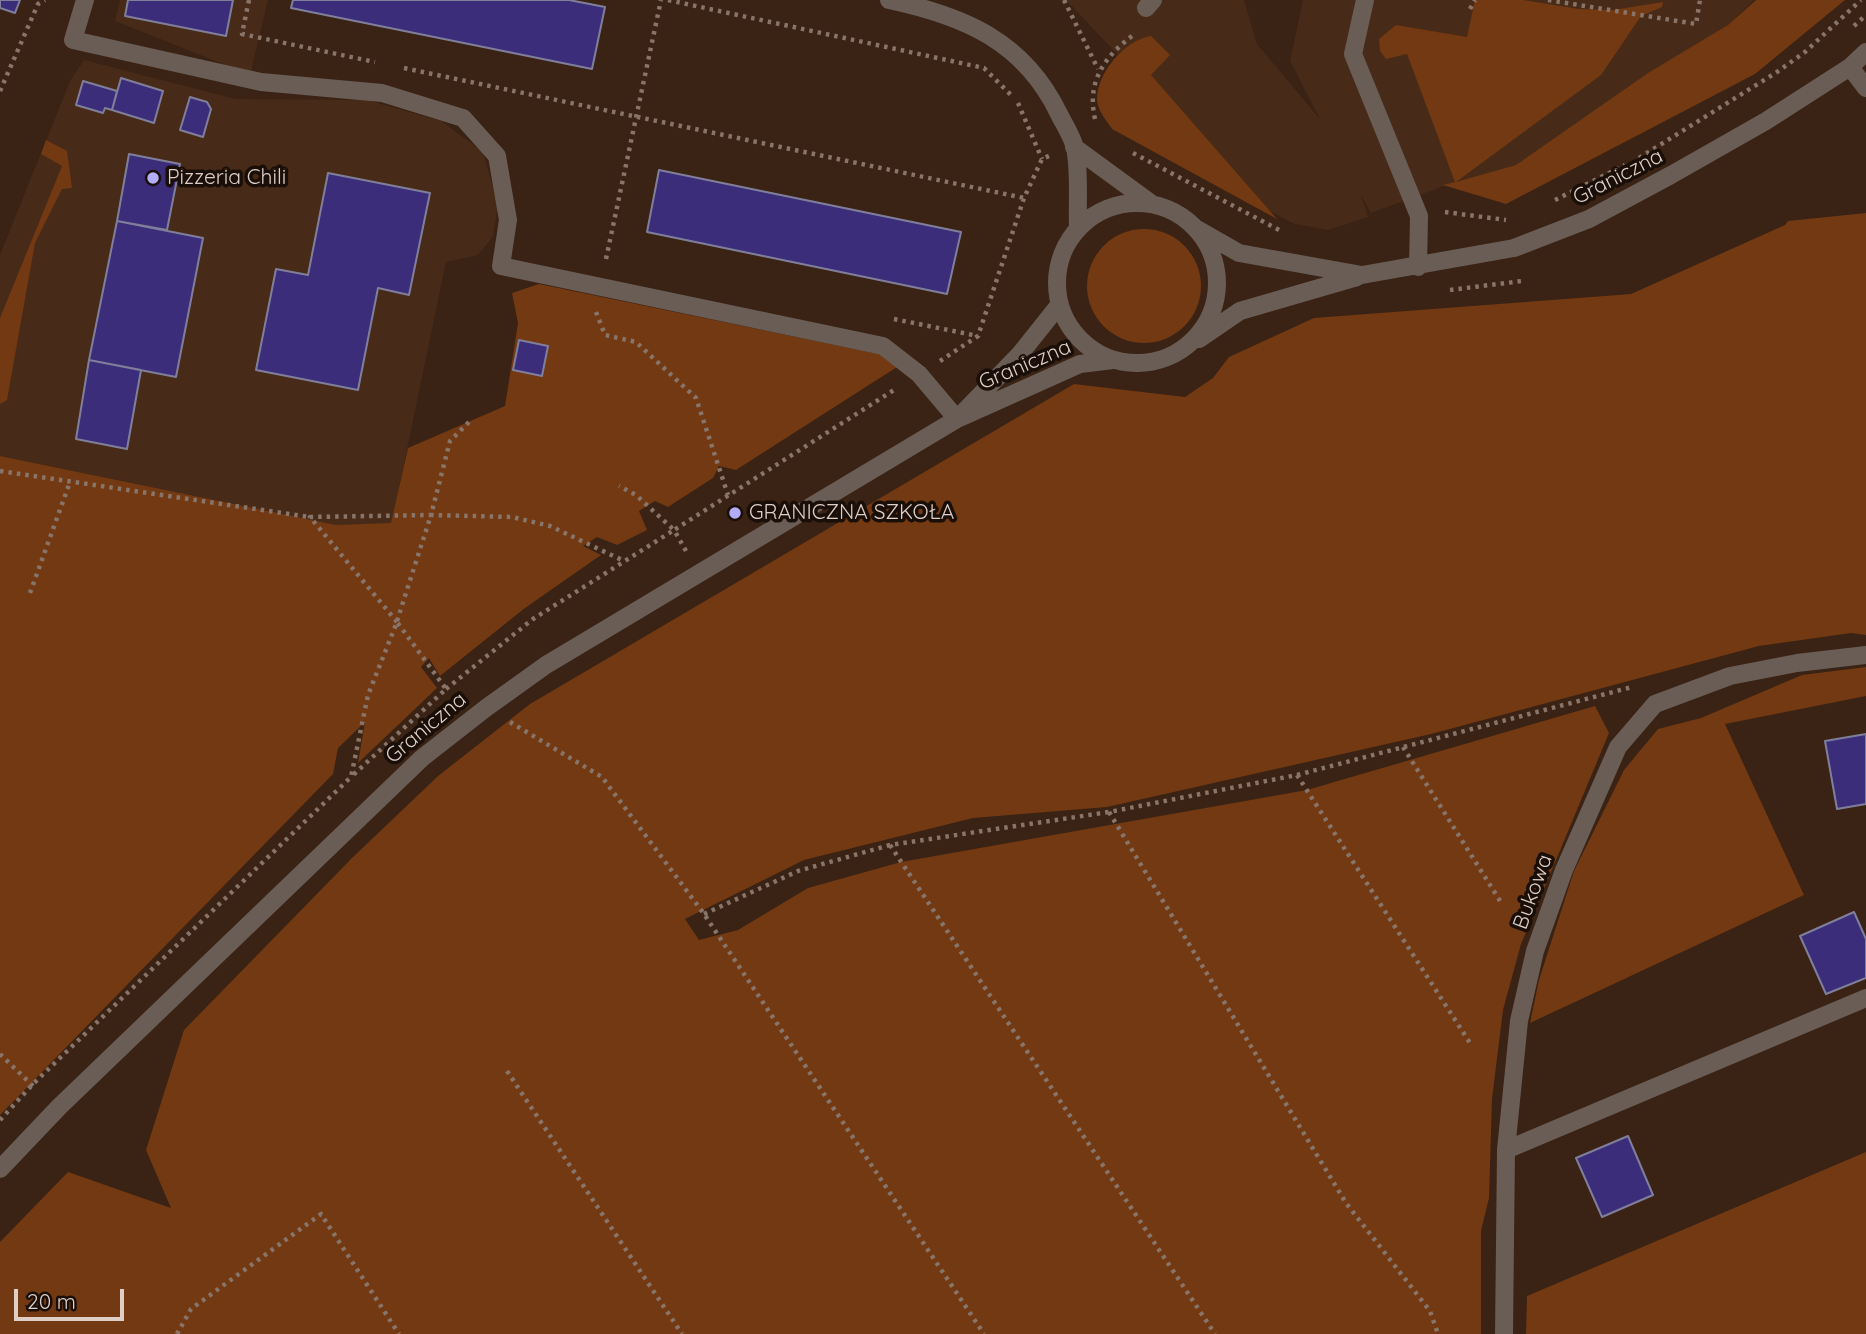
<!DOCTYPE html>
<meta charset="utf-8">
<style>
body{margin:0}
#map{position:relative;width:1866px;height:1334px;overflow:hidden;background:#3a2214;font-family:Quicksand,sans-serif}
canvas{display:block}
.scale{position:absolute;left:14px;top:1289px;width:110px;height:32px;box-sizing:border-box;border:4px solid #decec5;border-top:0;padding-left:9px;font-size:21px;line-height:24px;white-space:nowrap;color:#decec5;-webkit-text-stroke:5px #190e08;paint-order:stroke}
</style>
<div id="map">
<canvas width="1866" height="1334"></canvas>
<div class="scale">20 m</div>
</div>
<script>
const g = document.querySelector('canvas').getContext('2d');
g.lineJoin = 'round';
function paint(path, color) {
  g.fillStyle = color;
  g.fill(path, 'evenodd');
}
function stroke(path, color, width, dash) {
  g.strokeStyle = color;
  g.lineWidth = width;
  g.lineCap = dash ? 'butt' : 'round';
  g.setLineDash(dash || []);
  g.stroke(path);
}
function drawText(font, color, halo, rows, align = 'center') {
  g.font = font + ' Quicksand,sans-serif';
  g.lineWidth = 7;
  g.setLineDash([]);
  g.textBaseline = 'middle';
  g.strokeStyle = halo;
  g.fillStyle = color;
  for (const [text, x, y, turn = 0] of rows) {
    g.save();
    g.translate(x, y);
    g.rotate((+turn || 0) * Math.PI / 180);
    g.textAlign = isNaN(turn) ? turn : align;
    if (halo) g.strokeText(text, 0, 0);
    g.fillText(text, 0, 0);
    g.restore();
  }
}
paint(new Path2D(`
 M120 0H268L251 71 238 70 115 21Z
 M1066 0H1244L1257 44 1320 119 1290 61 1303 0H1754L1728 25 1495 179 1455 182 1371 213 1361 195 1368 217 1328 230 1295 224 1261 207Z
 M84 60 236 99 367 100 441 121 483 152 498 205 493 237 478 255 446 262 389 536 0 456V255L70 81Z`), '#472a17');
paint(new Path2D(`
 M1475 0H1523L1579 9 1613 10 1663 2 1662 7 1641 16 1601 75 1456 182 1516 165 1648 73 1728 25 1756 0H1845L1755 74 1506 204 1443 185 1455 182 1407 54 1386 59 1380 51 1379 39 1396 25 1467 37Z
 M1151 36 1170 55 1151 75 1277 219 1112 129C1106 120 1098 111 1097 100 1097 72 1125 40 1151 36Z
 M46 140 67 151 72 188 62 189 35 243 7 400 0 404V318L62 166 41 154Z
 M1866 213V635L1851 633 1759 646 1431 734 1107 807 973 818 804 860 685 919 699 940 738 930 808 888 901 862 1307 790 1595 706 1609 733 1521 944 1503 1010 1492 1099 1489 1198 1481 1231V1334H0V1242L68 1172 171 1208 146 1150 184 1030 352 858 438 776 530 704 1074 384 1185 397 1213 378 1229 357 1314 318 1631 294 1785 225 1788 221Z
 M1087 286a57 57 0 1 1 114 0a57 57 0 1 1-114 0Z
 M539 284 908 360 736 470 719 466 713 478 668 507 655 501 639 511 647 530 617 545 597 537 583 546 601 555 525 608 440 676 429 658 421 667 437 688 358 763 365 722 338 748 333 774 0 1115V456L336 525 391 523 408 448 505 406 518 323 512 293Z
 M1866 667V696L1725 724 1804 895 1530 1023 1539 980 1574 871 1624 770 1658 729 1701 718 1802 675Z
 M1866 1152V1334H1526L1527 1296Z`), '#723912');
const building = new Path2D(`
 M0 0H20L15 13 0 8Z
 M128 0H233L226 36 125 16Z
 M293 0H569L605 7 592 69 291 8Z
 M121 78 163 91 154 123 112 110Z
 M83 81 117 91 112 110 105 108 103 113 76 105Z
 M190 97 207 102 211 109 203 137 180 130Z
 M129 154 180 164 167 230 117 221Z
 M659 170 961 232 947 294 647 232Z
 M328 173 430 193 409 295 378 288 358 390 256 370 276 269 308 275Z
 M117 221 203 238 176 377 89 360Z
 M519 340 548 346 542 376 513 370Z
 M89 360 141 370 127 449 76 439Z
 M1866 734V804L1837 809 1825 741Z
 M1854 912 1866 939V978L1826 994 1800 936Z
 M1628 1136 1653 1195 1602 1217 1576 1158Z`);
paint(building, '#3c2d7a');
stroke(building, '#807f9b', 2);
stroke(new Path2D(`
 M249 0 242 34 375 62
 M668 0 984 68 1012 96
 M1064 0 1098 69
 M1548 0 1696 24 1700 0
 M1470 9 1475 0
 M1854 26 1866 15
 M404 68 1024 198
 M0 91 38 4 45 0
 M1018 103 1042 159
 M1095 119C1086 80 1106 55 1136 33
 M1133 153 1283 232
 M1639 158 1777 72 1805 52 1861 0
 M1555 200 1625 165
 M1445 212 1506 220
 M606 259 661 0
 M1450 290 1522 281
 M596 312 605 335 636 342 696 398 728 495
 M894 319 978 336
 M940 361 978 336 1024 198 1042 159 1051 155
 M0 471 310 517
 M686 551 674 530 894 390
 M30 593 70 482
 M397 621 431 515 512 517 550 526 622 560
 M397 622 310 517 431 515 450 441 470 421
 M446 689 533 619 674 530 636 495 619 486
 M510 722 602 777 704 914 984 1334
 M1403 747 1502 904
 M1297 775 1470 1043
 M1109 812 1346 1203 1430 1311 1438 1334
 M890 845 1215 1334
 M704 914 798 871 890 845 1109 812 1297 775 1632 687
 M0 1054 33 1086
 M507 1071 682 1334
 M0 1120 32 1085 351 777 368 695 397 622 446 689 351 777
 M177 1334 191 1309 321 1214 399 1334`), '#887468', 4.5, [3.5, 5]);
stroke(new Path2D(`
 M85 0 73 40 261 82 382 93 463 118 497 156 508 220 501 266 883 346 919 374 957 419 1020 354 1059 305
 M889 0C964 16 1024 41 1059 114 1064 124 1072 136 1075 148 1080 172 1077 202 1078 228
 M1365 0 1353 54 1419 216 1418 267
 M1146 8 1153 0
 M1850 67 1866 88
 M1074 147 1152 204
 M1057 283a80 80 0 1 1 160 0a80 80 0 1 1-160 0Z
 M1197 229 1239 253 1362 275 1514 248 1589 219 1671 175 1766 121 1850 67 1866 52
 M1199 339 1240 311 1357 277
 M1506 1150 1866 998
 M0 1169 59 1107 422 758 486 708 546 665 957 419 1080 364 1113 360
 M1504 1334 1506 1150 1519 1021 1535 951 1564 870 1618 747 1655 704 1730 676 1797 663 1866 655`), '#695d56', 18);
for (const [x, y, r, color] of [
 [153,178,7,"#b3adf9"],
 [735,513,7,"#b3adf9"]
]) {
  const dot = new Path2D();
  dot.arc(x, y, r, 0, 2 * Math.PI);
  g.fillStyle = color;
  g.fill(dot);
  stroke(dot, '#190e08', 2.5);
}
drawText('21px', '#decec5', '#190e08', [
 ["Graniczna",1618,177,-27],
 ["Graniczna",1025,365,-23],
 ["Graniczna",426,728,-40],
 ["Bukowa",1533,892,-70]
]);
drawText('21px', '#decec5', '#190e08', [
 ["Pizzeria Chili",167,178],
 ["GRANICZNA SZKOŁA",749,513]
], 'left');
</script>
